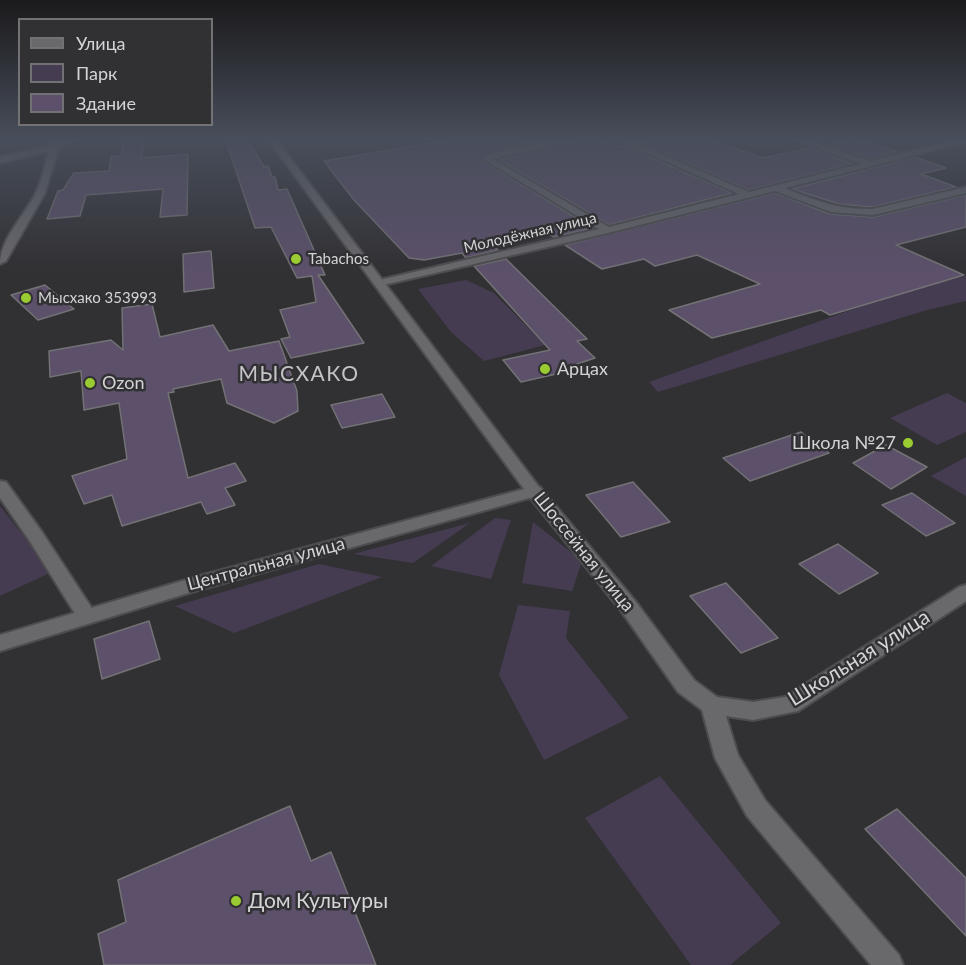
<!DOCTYPE html>
<meta charset="utf-8">
<style>
body{margin:0}
#map{position:relative;width:966px;height:965px;overflow:hidden;background:#313033;font-family:Lato,sans-serif}
canvas{display:block}
.legend{position:absolute;left:18px;top:18px;width:195px;height:108px;box-sizing:border-box;background:#313033;border:2px solid #727174;margin:0;padding:8px 10px;list-style:none;font-size:18px;color:#d4d3d5}
.legend li{display:flex;align-items:center;gap:12px;height:30px}
.legend b{width:30px;border:2px solid #727174}
</style>
<div id="map">
<canvas width="966" height="965"></canvas>
<ul class="legend">
<li><b style="height:8px;background:#69686b"></b>Улица</li>
<li><b style="height:16px;background:#463c52"></b>Парк</li>
<li><b style="height:16px;background:#5c506a"></b>Здание</li>
</ul>
</div>
<script>
const g = document.querySelector('canvas').getContext('2d');
g.lineJoin = 'round';
function paint(path, color) {
  g.fillStyle = color;
  g.fill(path, 'evenodd');
}
function stroke(path, color, width, dash) {
  g.strokeStyle = color;
  g.lineWidth = width;
  g.lineCap = dash ? 'butt' : 'round';
  g.setLineDash(dash || []);
  g.stroke(path);
}
function drawText(font, color, halo, rows, align = 'center') {
  g.font = font + ' Lato,sans-serif';
  g.lineWidth = 5;
  g.setLineDash([]);
  g.textBaseline = 'middle';
  g.strokeStyle = halo;
  g.fillStyle = color;
  for (const [text, x, y, turn = 0] of rows) {
    g.save();
    g.translate(x, y);
    g.rotate((+turn || 0) * Math.PI / 180);
    g.textAlign = isNaN(turn) ? turn : align;
    if (halo) g.strokeText(text, 0, 0);
    g.fillText(text, 0, 0);
    g.restore();
  }
}
paint(new Path2D(`
 M966 276V301L927 310 658 392 649 382 904 291Z
 M466 280 494 293 545 345 484 361 451 332 418 289Z
 M947 393 966 403V432L937 445 890 418Z
 M966 457V496L931 476Z
 M0 506 52 572 0 596Z
 M495 518 511 520 491 579 431 566Z
 M533 522 582 561 572 591 522 583Z
 M470 523 413 563 353 554Z
 M319 564 382 577 234 633 175 606Z
 M518 605 570 611 566 638 629 718 544 760 499 675Z
 M660 776 781 923 730 965H691L585 818Z`), '#463c52');
const building = new Path2D(`
 M146 138 141 158 188 154 187 215 160 217 163 189 86 195 80 216 47 219 58 191 63 190 74 173 109 171 111 156H120L125 139Z
 M225 138H247L264 167 268 166 272 177H275L278 190 287 189 325 275H318L364 343 291 358 281 339 290 337 280 310 316 302 312 276 297 278 271 227 255 228Z
 M460 138H559L495 150 481 160 593 228 553 237 544 231 491 244 498 250 466 258 462 253 424 260 409 258 354 200 324 161Z
 M591 138H601L621 147 625 146 732 193 609 225 499 160Z
 M660 138H706L763 158 811 148 852 164 749 190 640 143Z
 M856 138 898 152 870 159 828 144Z
 M915 157 946 168 921 174 956 187 873 207 839 204 792 189Z
 M775 193 830 214 873 217 966 195V227L896 245 964 275 830 315 821 310 712 338 669 310 760 284 697 255 655 266 644 259 602 269 565 245Z
 M211 251 214 288 184 292 183 254Z
 M506 259 587 339 577 341 595 358 571 366 574 370 521 382 503 360 550 350 474 266Z
 M45 285 74 309 38 320 11 295Z
 M152 304 160 337 213 325 229 351 279 341 297 391 298 411 274 423 227 403 221 379 173 389 174 392 168 393 188 478 235 463 246 481 225 488 235 505 207 514 201 502 122 526 112 495 84 504 72 476 127 459 119 403 84 410 81 371 50 377 49 351 111 340 123 350 122 308Z
 M382 394 395 417 342 428 331 405Z
 M801 432 829 453 750 481 723 458Z
 M886 445 927 467 891 489 853 463Z
 M633 482 670 522 621 537 586 495Z
 M912 493 955 523 926 536 882 505Z
 M838 544 878 573 839 594 799 564Z
 M726 583 778 638 741 653 690 596Z
 M149 621 160 659 102 679 94 639Z
 M290 806 311 861 331 852 376 965H104L98 934 126 922 118 880Z
 M897 809 966 878V936L865 829Z`);
paint(building, '#5c506a');
stroke(building, '#737275', 1.5);
const minor = new Path2D(`
 M54 138H62L60 142 69 138H80L58 149 45 193 6 261 0 264C0 239 25 215 36 193 42 179 45 166 49 151L0 163V157L50 146Z
 M572 138H589L493 159 609 227 739 194 613 138H624L749 192 860 164 791 138H803L870 161 966 138V142L785 188C815 201 841 210 873 209L966 187V193L873 215 831 212 775 191 608 233 379 286 375 285V281L599 229 483 159 495 152Z
 M0 481 6 482 42 532 93 610 96 615 93 620 86 622 79 620 29 540 0 498Z
 M534 486 540 487 636 602 694 680 717 697 753 702 785 697 959 587 966 585V601L798 711 753 720 726 716 738 755 765 800 899 955 903 965H871L747 816 715 758 702 710 678 692 622 612 528 495 526 491 528 487Z`);
const tertiary = new Path2D(`
 M267 138H275L542 491 540 495 195 591 0 651V635L192 578 524 489Z`);
stroke(minor, '#4d4c4e', 4);
stroke(tertiary, '#4d4c4e', 4);
paint(minor, '#69686b');
paint(tertiary, '#69686b');
const sky = g.createLinearGradient(0, 0, 0, 273);
sky.addColorStop(0, '#1b1a1c');
sky.addColorStop(0.51, '#484e5b');
sky.addColorStop(1, '#484e5b00');
g.fillStyle = sky;
g.fillRect(0, 0, 966, 273);
for (const [x, y, r, color] of [
 [296,259,6,"#9bcb33"],
 [26,298,6,"#9bcb33"],
 [545,369,6,"#9bcb33"],
 [90,383,6,"#9bcb33"],
 [908,443,6,"#9bcb33"],
 [236,901,6,"#9bcb33"]
]) {
  const dot = new Path2D();
  dot.arc(x, y, r, 0, 2 * Math.PI);
  g.fillStyle = color;
  g.fill(dot);
  stroke(dot, '#313033', 2);
}
drawText('15px', '#d4d3d5', '#313033', [
 ["Молодёжная улица",530,233,-13]
]);
drawText('15px', '#d4d3d5', '#313033', [
 ["Tabachos",308,259],
 ["Мысхако 353993",38,298]
], 'left');
drawText('18px', '#d4d3d5', '#313033', [
 ["Арцах",557,369],
 ["Ozon",102,383],
 ["Школа №27",896,443,"right"]
], 'left');
drawText('18px', '#d4d3d5', '#313033', [
 ["Шоссейная улица",584,552,51],
 ["Центральная улица",266,564,-15]
]);
g.letterSpacing = '1.5px';
drawText('21px', '#c5c3c7', '#313033', [
 ["МЫСХАКО",299,374]
]);
g.letterSpacing = '0px';
drawText('21px', '#d4d3d5', '#313033', [
 ["Школьная улица",859,658,-32]
]);
drawText('21px', '#d4d3d5', '#313033', [
 ["Дом Культуры",248,901]
], 'left');
</script>
